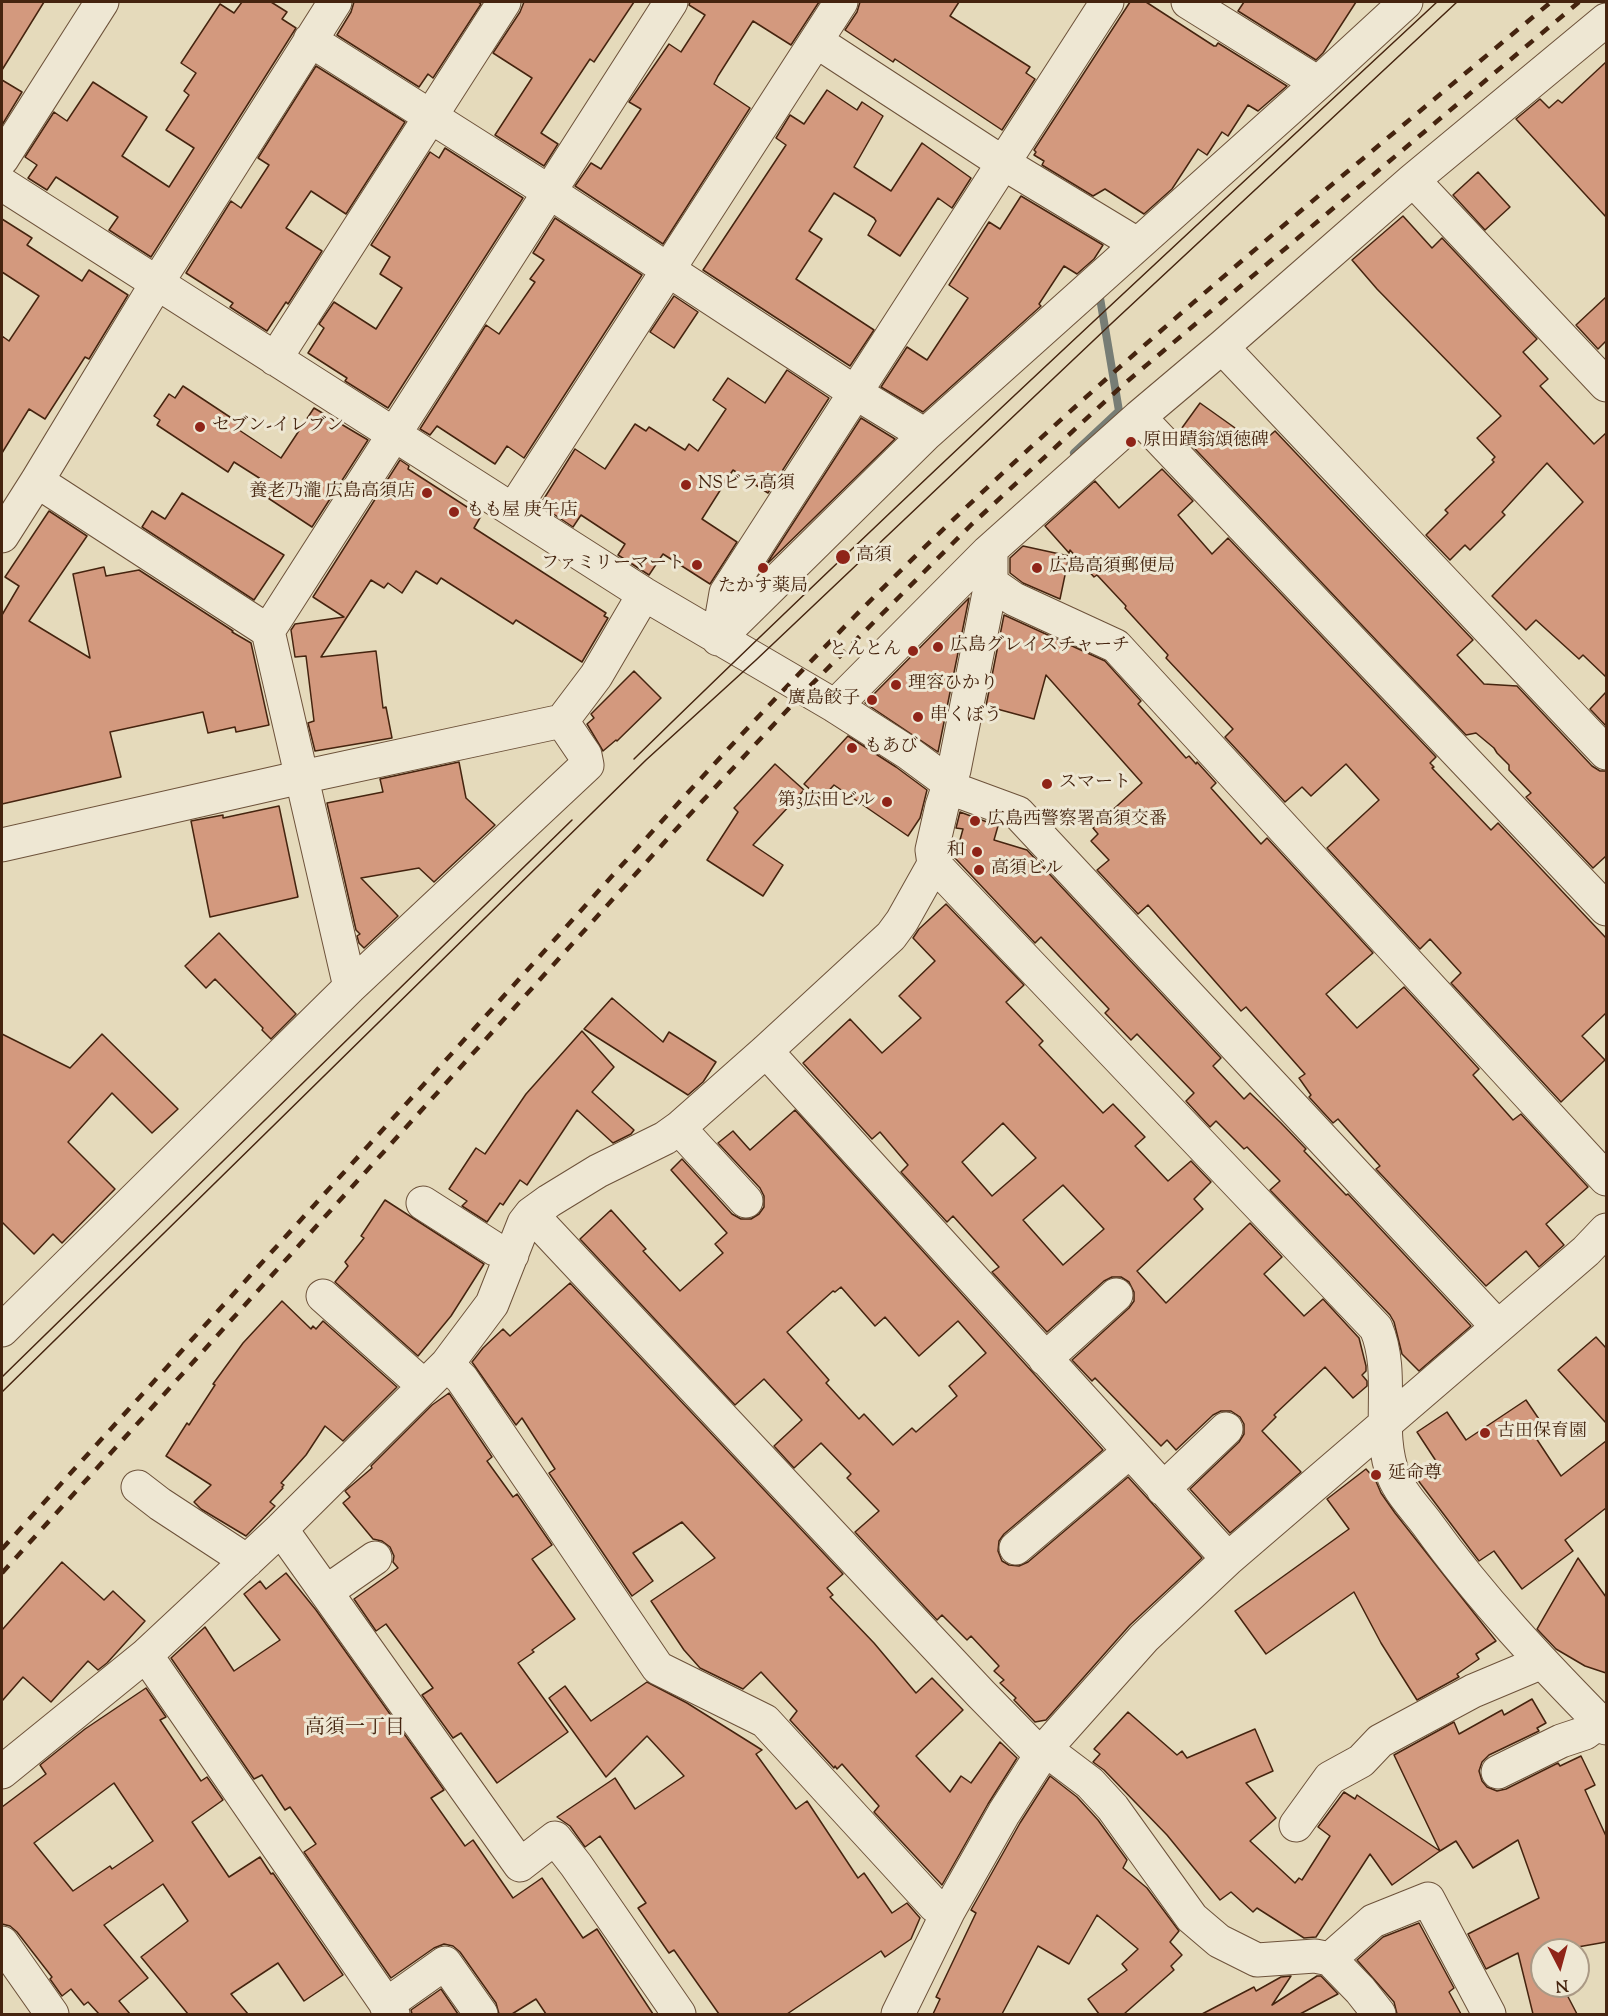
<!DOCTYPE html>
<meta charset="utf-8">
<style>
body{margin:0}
#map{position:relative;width:1608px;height:2016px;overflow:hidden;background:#e5dabb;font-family:"Sorts Mill Goudy",serif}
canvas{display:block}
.frame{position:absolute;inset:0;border:3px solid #45240f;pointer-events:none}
.north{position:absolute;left:1530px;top:1938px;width:60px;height:60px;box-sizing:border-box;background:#eee7d3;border:2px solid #aa9985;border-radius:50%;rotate:174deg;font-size:16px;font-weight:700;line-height:24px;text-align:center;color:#45240f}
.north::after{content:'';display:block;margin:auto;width:21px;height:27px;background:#8f2418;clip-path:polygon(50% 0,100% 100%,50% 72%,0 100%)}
</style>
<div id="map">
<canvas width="1608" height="2016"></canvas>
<div class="frame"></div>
<div class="north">N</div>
</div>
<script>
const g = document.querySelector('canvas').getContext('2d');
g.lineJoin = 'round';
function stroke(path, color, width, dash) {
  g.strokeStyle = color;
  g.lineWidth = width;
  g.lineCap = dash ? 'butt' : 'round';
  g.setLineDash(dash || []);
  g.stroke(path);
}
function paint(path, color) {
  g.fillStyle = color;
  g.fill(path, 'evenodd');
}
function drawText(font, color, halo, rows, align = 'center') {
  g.font = font + ' "Sorts Mill Goudy","Noto Serif JP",serif';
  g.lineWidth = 6;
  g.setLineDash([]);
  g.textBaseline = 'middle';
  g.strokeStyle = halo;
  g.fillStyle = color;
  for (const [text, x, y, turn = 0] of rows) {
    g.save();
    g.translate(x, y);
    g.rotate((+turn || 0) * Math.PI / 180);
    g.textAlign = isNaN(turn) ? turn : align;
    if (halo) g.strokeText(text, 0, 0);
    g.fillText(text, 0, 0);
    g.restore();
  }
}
stroke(new Path2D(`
 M1074 453 1119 411 1099 292`), '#777d75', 8);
const building = new Path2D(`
 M2 2H44L2 70Z
 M242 2H271L287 12 282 19 296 28 151 257 109 230 118 217 56 177 47 190 28 178 37 165 25 157 54 112 67 121 93 82 147 117 122 156 169 187 194 148 166 130 189 95 184 91 196 73 181 63 220 4 234 13Z
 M354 2H478L481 4 433 78 428 74 419 87 337 35 351 12Z
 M524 2H634L594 62 590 59 541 133 558 144 544 166 495 135 532 78 493 53 520 12Z
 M690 2H819L791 45 753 21 718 76 714 84 750 108 663 244 575 186 591 163 601 169 641 109 629 102 669 44 681 52 705 15 689 5Z
 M860 2H959L950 16 1030 67 1026 73 1035 79 1002 130 895 59 893 62 845 30 857 12Z
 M1130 2H1146L1214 46H1216L1218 43 1287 86 1258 111 1248 105 1228 136 1222 132 1207 155 1198 149 1172 189 1144 214 1105 189 1093 196 1042 165 1044 161 1034 155 1036 152 1034 150Z
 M1244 2H1356L1323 53 1316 60 1238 11Z
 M1606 62V217L1516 119 1540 99 1549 108 1558 100 1562 103Z
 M316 66 405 122 346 214 311 191 286 228 322 251 288 304 286 302 267 331 230 307 233 303 186 273 231 201 241 208 269 165 258 158Z
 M2 80 22 92 2 125Z
 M827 90 857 110 862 102 883 116 854 167 891 191 922 143 971 178 952 208 938 198 900 256 868 235 876 221 874 218 834 193 809 231 822 239 796 279 874 330 850 366 703 270 786 145 776 138 790 115 804 124Z
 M445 148 523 198 388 408 345 381 347 378 308 353 324 328 319 324 334 302 376 329 402 288 380 274 390 257 371 245 430 152 439 158Z
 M1478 172 1510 207 1485 230 1453 195Z
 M1021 196 1103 245 1094 259 1077 274 1064 266 1039 304 1041 306 923 412 881 387 907 347 927 360 968 298 949 285 989 222 1000 229Z
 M1403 216 1432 248 1442 238 1537 339 1523 352 1548 379 1540 386 1594 444 1606 433V677L1583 655 1579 659 1536 620 1526 630 1492 596 1583 502 1547 463 1502 512 1505 515 1470 550 1465 545 1450 560 1426 535 1448 513 1445 510 1494 462 1492 460 1495 457 1477 438 1501 416 1377 289 1352 260Z
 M555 218 642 275 524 458 507 446 495 464 437 426 430 435 420 429 486 325 499 334 535 282 530 279 544 260 533 253Z
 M2 219 32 238 27 245 82 281 89 270 128 295 89 359 85 357 45 419 29 409 2 453V336L9 341 39 296 2 272Z
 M674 296 698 312 674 348 650 332Z
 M1606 297V341L1598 349 1576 325Z
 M787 370 829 398 768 493 733 470 702 519 737 542 710 584 663 554 649 575 618 555 625 544 581 515 573 527 540 505 575 449 605 469 635 424 646 431 649 427 685 450 689 444 698 451 726 409 713 400 728 378 765 403Z
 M183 386 242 425 239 430 281 458 314 408 368 440 312 527 268 498 275 488 234 462 228 472 157 425 160 420 154 416 169 394 175 398Z
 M1200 403 1259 445 1275 431 1473 640 1457 655 1484 684 1517 686 1592 766 1600 771H1606V856L1593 868 1526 797 1531 793 1509 770V765L1497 753 1494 748 1476 733 1466 735 1179 432Z
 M861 418 895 439 766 565Z
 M400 460 409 466 408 469 481 516 474 528 606 613 604 616 608 618 582 662 516 620 513 624 441 578 437 584 416 571 402 593 388 583 384 588 371 580 321 657 376 651 383 708 386 707 392 738 315 751 308 723 314 721 306 656 295 657 291 630 295 624 344 617 313 597Z
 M1162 469 1193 501 1178 515 1212 554 1228 538 1436 757 1430 763 1434 767 1432 768 1491 830 1498 823 1606 938V1013L1582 1036 1605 1060 1561 1102 1451 983 1461 973 1430 939 1420 949 1327 848 1379 800 1346 764 1311 796 1302 787 1285 802 1225 737 1233 729 1166 658 1168 655 1125 608 1126 606 1097 575 1094 577 1070 550 1069 553 1045 526 1095 481 1119 508Z
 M182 493 284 555 254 600 142 527 152 511 165 519Z
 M49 511 87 536 29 621 90 658 73 574 104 567 106 576 139 570 233 631 232 632 251 643 269 725 236 732 235 727 208 733 203 712 110 732 121 777 2 804V615L19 586 5 577Z
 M1023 546 1069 556 1060 599 1023 583 1010 573V558Z
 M969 598 938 752 865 703Z
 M1004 615 1105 661 1141 701 1138 704 1186 758 1189 756 1196 764 1197 762 1216 783 1211 788 1261 844 1267 838 1373 953 1326 994 1357 1028 1404 987 1479 1069 1473 1075 1513 1120 1521 1114 1588 1187 1546 1224 1564 1245 1539 1267 1526 1251 1486 1286 1376 1169 1380 1166 1338 1119 1333 1123 1309 1097 1311 1095 1299 1078 1305 1074 1246 1007 1241 1011 1148 905 1138 914 1097 870 1109 860 1091 841 1098 834 1093 828 1142 783 1046 675 1034 719 986 706Z
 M634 671 661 698 617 741 616 740 603 751 587 724 594 718 591 714Z
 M1606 692V726L1590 709Z
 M848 736 896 767 927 790 920 818 908 836 834 785 821 799 804 784Z
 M459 762 466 798 495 825 434 882 419 868 361 878 398 916 364 948 359 943 357 936 360 934 356 930 327 803 383 792 380 779Z
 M775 764 804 790 753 845 783 865 763 896 707 860 738 812 734 808Z
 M279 806 298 897 210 917 191 821 223 815V818Z
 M960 812 998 826 994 840 1027 850 1221 1058 1213 1066 1244 1099 1250 1093 1281 1123 1306 1149 1304 1151 1346 1195 1348 1194 1471 1326 1419 1371 1402 1354 1394 1322 1390 1315 1270 1190 1280 1181 1247 1147 1244 1149 1216 1121 1210 1127 1186 1101 1194 1093 1137 1034 1131 1040 1105 1013 1109 1009 1041 937 1035 943 955 858 963 829 956 828Z
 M946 904 1024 985 1006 1002 1043 1041 1039 1045 1103 1113 1113 1104 1145 1137 1135 1146 1168 1181 1191 1161 1211 1182 1194 1199 1203 1209 1137 1271 1166 1303 1250 1223 1282 1257 1264 1274 1304 1316 1323 1299 1359 1338 1366 1366V1371L1362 1375 1367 1381V1386L1353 1398 1325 1367 1274 1415 1276 1417 1262 1431 1301 1472 1230 1533 1190 1489 1239 1442 1244 1434V1424L1240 1417 1231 1411H1221L1213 1415 1176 1450 1167 1440 1161 1446 1095 1378 1092 1381 1072 1360 1129 1308 1134 1301V1292L1129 1282 1121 1277H1112L1104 1281 1047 1332 992 1272 999 1267 953 1216 947 1222 901 1172 908 1165 880 1132 872 1139 803 1063 850 1019 882 1053 921 1018 899 996 935 961 913 938 919 929ZM1003 1123 1036 1158 992 1196 962 1162ZM1063 1185 1104 1229 1063 1265 1023 1220Z
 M219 933 296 1014 271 1039 262 1030 263 1028 215 979 206 988 185 966Z
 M612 998 663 1042 669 1032 716 1062 703 1082 688 1095 584 1029Z
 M582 1031 614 1067 592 1092 634 1130 631 1134 613 1143 577 1110 527 1185 520 1180 503 1205 500 1203 487 1222 462 1206 467 1201 449 1189 476 1148 485 1154 526 1094Z
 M2 1034 70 1068 102 1034 178 1109 152 1133 112 1093 68 1142 115 1189 62 1243 53 1234 34 1254 2 1222Z
 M795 1110 1103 1450 1004 1534 999 1541 998 1551 1002 1561 1009 1565 1019 1566 1028 1562 1128 1477 1202 1558 1130 1625 1046 1720 1035 1722 1014 1700 1016 1698 1000 1683 1004 1680 994 1671 999 1666 971 1636 967 1640 942 1615 937 1620 855 1532 879 1511 847 1478 851 1474 821 1443 794 1468 774 1446 802 1420 764 1379 735 1405 580 1239 611 1210 646 1249 643 1251 680 1291 723 1253 715 1244 727 1233 671 1170 682 1159 732 1214 741 1219H751L759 1214 764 1207V1196L760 1188 718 1143 733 1131 750 1150ZM841 1287 875 1326 885 1317 919 1356 958 1321 986 1353 949 1386 957 1396 916 1432 912 1428 893 1445 864 1414 859 1419 826 1383 829 1380 787 1332 833 1291 835 1292Z
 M385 1200 484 1264 451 1316 418 1356 335 1282 348 1266 345 1262 364 1238 361 1236Z
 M570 1283 843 1574 827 1588 833 1595 830 1597 874 1643 916 1693 932 1678 963 1710 916 1756 950 1792 961 1776 971 1783 1000 1742 1017 1758 988 1804 942 1885 874 1812 879 1806 842 1764 837 1769 835 1766 834 1768 790 1720 797 1711 761 1672 743 1689 700 1668 684 1650 651 1601 715 1558 682 1522 633 1553 653 1581 632 1596 549 1473 555 1469 522 1418 516 1425 472 1362 483 1348 503 1329 510 1336Z
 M282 1301 311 1329 313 1326 316 1329 323 1321 397 1387 343 1441 325 1426 306 1455 281 1483 284 1485 282 1487 283 1488 270 1502 275 1506 246 1536 201 1509 194 1502 211 1485 166 1456 187 1423 189 1425 215 1385 213 1384 243 1343Z
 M1596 1337 1606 1348V1423L1558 1370Z
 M449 1393 492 1457 487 1461 513 1497 517 1494 552 1545 532 1559 575 1619 532 1650 534 1652 518 1663 568 1732 497 1783 461 1733 453 1738 422 1695 433 1688 386 1624 376 1631 354 1599 398 1568 393 1562 394 1556 390 1547 382 1541 373 1539 343 1503 350 1497 345 1491 372 1468 371 1466 432 1405Z
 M1526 1400 1545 1428 1534 1435 1561 1476 1606 1441V1508L1565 1540 1573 1551 1522 1589 1494 1551 1479 1561 1414 1475 1436 1461 1417 1432 1447 1412 1466 1440Z
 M1366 1469 1375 1479 1381 1493 1395 1513 1496 1641 1476 1654 1479 1659 1457 1674 1459 1677 1417 1700 1381 1643 1354 1592 1266 1654 1235 1611 1349 1529 1327 1499Z
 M1578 1558 1606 1597V1673L1585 1666 1556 1649 1537 1629Z
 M62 1562 104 1600 113 1591 145 1621 107 1663 98 1670 88 1661 51 1702 23 1677 2 1701V1630Z
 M286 1573 316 1610 444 1790 431 1798 465 1846 473 1840 513 1898 542 1878 583 1938 597 1929 653 2014H546L536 1999 512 2014H499L496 2003 460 1952 453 1946 444 1944 434 1948 391 1978 304 1852 316 1844 290 1807 285 1810 262 1775 254 1779 171 1658 205 1627 234 1671 280 1640 244 1594 260 1581 266 1589Z
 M647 1682 687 1703 762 1750 756 1754 796 1809 807 1801 858 1878 864 1873 892 1913 907 1903 920 1918 911 1939 885 1957 881 1951 787 2014H719L674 1950 669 1953 638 1908 646 1903 600 1836 585 1847 570 1826 557 1817 615 1778 635 1809 684 1776 647 1736 606 1777 549 1698 565 1686 591 1721Z
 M146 1688 166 1717 160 1720 201 1781 207 1777 223 1800 192 1822 229 1877 260 1857 271 1874 273 1873 343 1975 304 2001 278 1963 231 1994 248 2014H188L141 1957 188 1921 163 1884 104 1925 148 1978 119 2001 130 2014H99L88 2002 84 2005 71 1989 62 1996 50 1979 52 1977 17 1932 10 1926 2 1924V1807L46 1774 40 1765 85 1729ZM114 1783 153 1841 112 1869 110 1866 73 1891 34 1843Z
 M1532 1699 1546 1723 1537 1728 1539 1731 1489 1755 1482 1762 1479 1771 1482 1781 1487 1787 1497 1791 1506 1789 1558 1763 1560 1766 1581 1756 1595 1785 1585 1790 1606 1836V1942L1572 1948V1950H1542V1986H1578V1975L1581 1987 1565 1991 1577 2014H1533L1518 1953 1486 1969 1468 1934 1539 1898 1518 1840 1473 1868 1456 1841 1440 1851 1394 1755 1454 1722 1459 1734 1502 1710 1504 1715Z
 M1128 1712 1177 1755 1182 1751 1187 1758 1255 1729 1273 1771 1246 1783 1276 1818 1250 1841 1295 1883 1299 1878 1302 1880 1330 1836 1318 1827 1344 1792 1355 1799 1357 1795 1440 1851 1392 1885 1370 1854 1316 1937 1304 1938 1257 1908 1253 1912 1231 1892 1220 1900 1167 1835 1104 1770 1093 1762 1100 1754 1094 1749Z
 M1050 1776 1077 1797 1098 1820 1127 1860 1123 1868 1147 1888 1179 1931 1170 1942 1182 1955 1171 1966 1174 1970 1124 2014H1099L1088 1999 1127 1970 1122 1964 1138 1949 1097 1915 1069 1964 1038 1946 1002 2014H933L940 1999 936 1997 976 1913 971 1910 1020 1823Z
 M1419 1923 1454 1988 1449 1992 1461 2014H1397L1394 2002 1357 1960 1383 1937Z
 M1291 1976 1272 2005 1317 1976H1321L1338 1994 1300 2014H1202L1254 1987 1256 1991 1281 1977Z
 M441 1989 458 2014H412L411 2010Z`);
paint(building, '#d3997e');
stroke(building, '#45240f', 1.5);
const minor = new Path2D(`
 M1188 2 1318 83
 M310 40 548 191 856 393 925 435
 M816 41 1003 163 1137 244
 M2 159 102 2
 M1413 180 1606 385
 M2 184 644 594 835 706 907 752 961 792 1018 813 1498 1327
 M1222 347 1606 753
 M275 359 504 2
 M1139 417 1606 909
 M37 481 268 631
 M513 510 841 2
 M2 536 37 481 157 283 335 2
 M991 583 1014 599 1116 646 1606 1179
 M718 639 925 435 1318 83 1406 2
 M718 639 726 593 1107 2
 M835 706 988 552 1139 417 1222 347 1413 180 1606 20
 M2 845 302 777 562 721 596 676 644 594
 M934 864 1376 1328C1396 1375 1375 1430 1394 1477 1401 1494 1417 1510 1428 1525 1481 1599 1543 1664 1606 1728
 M350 987 268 631 671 2
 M766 1051 1228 1559
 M679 1128 746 1201
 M423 1203 495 1249 512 1255
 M531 1214 981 1694 1033 1747 1045 1749 1090 1783 1113 1808 1192 1918 1219 1941 1257 1960 1315 1956 1330 1959 1360 1990 1379 2014
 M323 1296 424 1386
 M2 1330 350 987 587 765 585 755 562 721
 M1045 1359 1116 1295
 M447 1364 462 1379 658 1668 765 1721 935 1906 948 1912
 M138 1487 160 1504 247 1561
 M1163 1489 1226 1429
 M281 1529 520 1865 555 1838 576 1865 679 2014
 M1016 1548 1129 1452
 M326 1592 375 1558
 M146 1655 393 2014
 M2 1772 146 1655 281 1529 447 1364 492 1304 524 1223 531 1214 549 1201 598 1171 665 1138 679 1128 766 1051 891 936 902 921 934 864 932 850 942 806 954 770 991 583V557L988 552
 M1498 1772 1561 1741 1585 1733 1600 1722
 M1296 1825 1330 1778 1361 1761 1380 1741 1473 1691 1542 1662
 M2 1943 52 2014
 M1330 1959 1373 1921 1428 1899 1489 2014
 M386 2005 445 1963 481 2014
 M898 2014 948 1912 1004 1813 1045 1749 1144 1638 1228 1559 1498 1327 1586 1251 1606 1230`);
stroke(minor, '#6d523a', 35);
stroke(minor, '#eee7d3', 33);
stroke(new Path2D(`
 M634 759C897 502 1168 252 1437 2
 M2 1377 572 820
 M2 1392 646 760 756 660 1112 323 1457 2`), '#45240f', 1.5);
stroke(new Path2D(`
 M2 1549C162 1372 323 1196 483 1019 609 880 733 739 865 606 1080 390 1317 197 1551 2
 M2 1573 680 825 806 690 972 524 1124 384 1579 2`), '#45240f', 4.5, [10, 10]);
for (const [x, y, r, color] of [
 [200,427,6,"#8f2418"],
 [1131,442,6,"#8f2418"],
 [686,485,6,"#8f2418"],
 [427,493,6,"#8f2418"],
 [454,512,6,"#8f2418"],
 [843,557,8,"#8f2418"],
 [697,565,6,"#8f2418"],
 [763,568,6,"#8f2418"],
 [1037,568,6,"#8f2418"],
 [938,647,6,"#8f2418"],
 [913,651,6,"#8f2418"],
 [896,685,6,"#8f2418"],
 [872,700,6,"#8f2418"],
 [918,717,6,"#8f2418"],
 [852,748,6,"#8f2418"],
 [1047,784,6,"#8f2418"],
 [887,802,6,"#8f2418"],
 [975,821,6,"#8f2418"],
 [977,852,6,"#8f2418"],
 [979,870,6,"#8f2418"],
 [1485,1433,6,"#8f2418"],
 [1376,1475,6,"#8f2418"]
]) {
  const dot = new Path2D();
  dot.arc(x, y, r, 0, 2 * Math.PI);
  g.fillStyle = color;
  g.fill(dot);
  stroke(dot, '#eee7d3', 2);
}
drawText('18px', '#45240f', '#eee7d3', [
 ["セブン-イレブン",212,427],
 ["原田蹟翁頌徳碑",1143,442],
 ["NSビラ高須",698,485],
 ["養老乃瀧 広島高須店",415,493,"right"],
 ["もも屋 庚午店",466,512],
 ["高須",856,557],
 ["ファミリーマート",685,565,"right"],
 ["広島高須郵便局",1049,568],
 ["たかす薬局",763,588,"center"],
 ["広島グレイスチャーチ",950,647],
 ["とんとん",901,651,"right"],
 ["理容ひかり",908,685],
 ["廣島餃子",860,700,"right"],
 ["串くぼう",930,717],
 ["もあび",864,748],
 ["スマート",1059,784],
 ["第3広田ビル",875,802,"right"],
 ["広島西警察署高須交番",987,821],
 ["和",965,852,"right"],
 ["高須ビル",991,870],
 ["古田保育園",1497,1433],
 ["延命尊",1388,1475]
], 'left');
drawText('20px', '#45240f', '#eee7d3', [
 ["高須一丁目",355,1730]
]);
</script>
